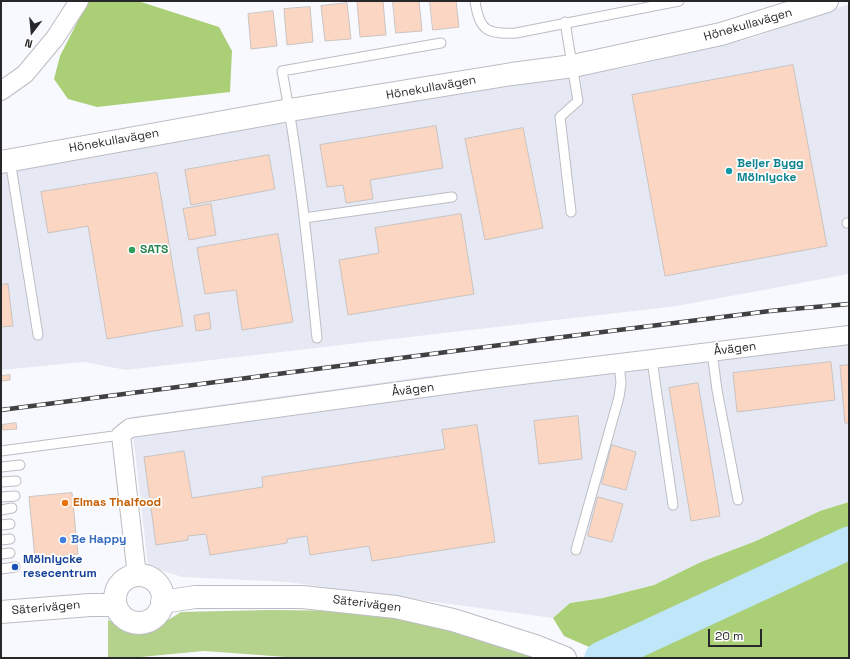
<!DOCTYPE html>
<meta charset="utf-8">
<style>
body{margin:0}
#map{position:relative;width:850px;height:659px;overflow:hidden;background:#f8f9ff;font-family:"Space Grotesk",sans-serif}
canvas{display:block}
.frame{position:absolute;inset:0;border:2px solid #28282b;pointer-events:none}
.north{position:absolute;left:12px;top:12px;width:40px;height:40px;-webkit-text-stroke:3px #fff;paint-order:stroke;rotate:196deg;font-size:11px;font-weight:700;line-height:16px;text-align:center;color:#28282b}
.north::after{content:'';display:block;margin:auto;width:14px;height:18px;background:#28282b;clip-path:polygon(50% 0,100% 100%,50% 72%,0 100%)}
.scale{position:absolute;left:708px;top:629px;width:54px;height:18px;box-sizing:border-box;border:2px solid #28282b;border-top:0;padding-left:5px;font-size:12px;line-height:14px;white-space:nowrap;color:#28282b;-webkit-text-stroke:3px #fff;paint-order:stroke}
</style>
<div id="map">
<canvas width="850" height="659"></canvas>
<div class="frame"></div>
<div class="north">N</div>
<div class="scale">20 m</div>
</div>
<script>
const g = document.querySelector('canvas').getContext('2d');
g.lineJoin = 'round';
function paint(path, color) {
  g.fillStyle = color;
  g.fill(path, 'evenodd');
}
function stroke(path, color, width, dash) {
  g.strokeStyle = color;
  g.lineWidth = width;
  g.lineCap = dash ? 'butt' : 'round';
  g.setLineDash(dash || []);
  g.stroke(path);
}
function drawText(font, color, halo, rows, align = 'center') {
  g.font = font + ' "Space Grotesk",sans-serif';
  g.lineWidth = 3.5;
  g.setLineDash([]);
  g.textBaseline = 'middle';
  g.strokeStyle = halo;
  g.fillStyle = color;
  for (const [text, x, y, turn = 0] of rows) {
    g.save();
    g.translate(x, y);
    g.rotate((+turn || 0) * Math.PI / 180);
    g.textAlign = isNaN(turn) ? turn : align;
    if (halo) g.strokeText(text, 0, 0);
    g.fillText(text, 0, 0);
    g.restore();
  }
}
paint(new Path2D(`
 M849 4V274L677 306 126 370 84 362 1 370V167L358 107 624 68 752 38Z
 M849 330V502L820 511 756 541 701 562 654 585 603 598 570 603 553 618 287 582 182 577 148 566 131 417 429 376Z`), '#e6e9f4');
paint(new Path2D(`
 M268 610 363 611 454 630 536 658H300L204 651 130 658H108V620L134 632 152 630 181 612Z`), '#b4d28b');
paint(new Path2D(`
 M88 1H138L219 27 232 51 230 92 97 107 68 99 54 79 60 56Z
 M849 502V658H614L564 636 553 618 570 603 603 598 654 585 701 562 756 541 820 511Z`), '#abcf77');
stroke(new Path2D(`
 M601 658 849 543`), '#bfe6f9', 33);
const building = new Path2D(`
 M383 1 386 35 360 37 357 2Z
 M393 1H419L422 31 396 33Z
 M430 1H456L459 27 433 30Z
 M347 3 351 39 325 41 321 6Z
 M310 7 313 42 287 45 284 9Z
 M273 11 277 46 251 49 248 14Z
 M793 65 827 246 665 276 632 95Z
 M436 126 443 168 370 180 373 199 346 203 343 185 327 187 320 145Z
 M523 128 543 228 485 240 465 139Z
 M269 155 275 189 191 205 185 170Z
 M157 173 183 326 107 339 88 226 48 233 41 192Z
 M211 204 216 235 189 240 183 209Z
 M461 214 474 294 348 315 339 260 379 253 375 228Z
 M278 234 293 322 242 330 236 290 205 294 197 248Z
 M8 284 13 326 1 327V285Z
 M209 313 211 329 196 331 194 316Z
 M831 362 835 400 737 412 733 373Z
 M849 365V423H845L840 366Z
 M10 375V380L1 381V376Z
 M698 383 720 516 691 521 669 388Z
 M578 416 582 459 539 464 534 421Z
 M16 423 17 429 3 430 2 425Z
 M477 425 495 542 372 561 369 546 310 555 307 536 287 539V543L210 555 206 534 188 536V540L156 545 144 457 184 451 192 498 263 487 262 477 445 449 442 430Z
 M612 445 636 452 626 490 602 484Z
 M72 493 78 554 35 558 29 497Z
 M598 497 623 504 612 542 588 536Z`);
paint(building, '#fbd6c3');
stroke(building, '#cbc3c0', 1);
const lane = new Path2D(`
 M475 1C479 30 487 35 516 33L679 1
 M565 22 578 101 560 117 571 212
 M10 160 38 335
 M304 218 452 197
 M847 223H849
 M317 338C308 249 299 159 282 71L441 43
 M712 352 717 390 738 500
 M652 360 673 505
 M1 451 121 435
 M1 467 20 465
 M1 482 16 481
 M1 497 15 496
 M1 510 12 508
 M1 525 10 524
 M1 540 10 539
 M576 550 619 397 621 383 619 363
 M1 554 10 553
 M1 569 15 567`);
const street = new Path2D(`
 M1 91 25 74 55 38 79 1
 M137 576 121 435 130 428 489 379 849 335`);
const secondary = new Path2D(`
 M1 162 290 110 512 74 573 66 721 34 827 1
 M115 599a24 24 0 1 1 48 0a24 24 0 1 1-48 0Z
 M162 602 195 597H302L396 607 453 620 535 646 565 658
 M1 612 90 605H115`);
stroke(lane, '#bcbdc4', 11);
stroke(street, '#bcbdc4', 20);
stroke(secondary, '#bcbdc4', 24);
stroke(lane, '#fff', 9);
stroke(street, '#fff', 18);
stroke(secondary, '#fff', 22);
const rail = new Path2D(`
 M1 410 539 340 770 311 849 304`);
stroke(rail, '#414144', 4.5);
stroke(rail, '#fff', 3, [9]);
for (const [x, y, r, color] of [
 [729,171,4,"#0f9aa8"],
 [132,250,4,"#2e9e5b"],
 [65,503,4,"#e8710a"],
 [63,540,4,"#3f7fe0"],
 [15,567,4,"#1a4fb4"]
]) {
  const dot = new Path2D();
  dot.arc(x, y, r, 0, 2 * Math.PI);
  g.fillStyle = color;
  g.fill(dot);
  stroke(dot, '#fff', 1.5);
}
drawText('12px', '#28282b', '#fff', [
 ["Hönekullavägen",748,25,-16],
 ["Hönekullavägen",431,88,-10],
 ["Hönekullavägen",114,141,-10],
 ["Åvägen",735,349,-7],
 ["Åvägen",413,390,-7],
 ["Säterivägen",367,604,7],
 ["Säterivägen",46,608,-5]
]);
drawText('bold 12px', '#0d838f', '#fff', [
 ["Beijer Bygg",737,164],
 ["Mölnlycke",737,178]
], 'left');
drawText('bold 12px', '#27864d', '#fff', [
 ["SATS",140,250]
], 'left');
drawText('bold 12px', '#c56008', '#fff', [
 ["Elmas Thaifood",73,503]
], 'left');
drawText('bold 12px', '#366cbe', '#fff', [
 ["Be Happy",71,540]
], 'left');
drawText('bold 12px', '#164399', '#fff', [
 ["Mölnlycke",23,560],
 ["resecentrum",23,574]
], 'left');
</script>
